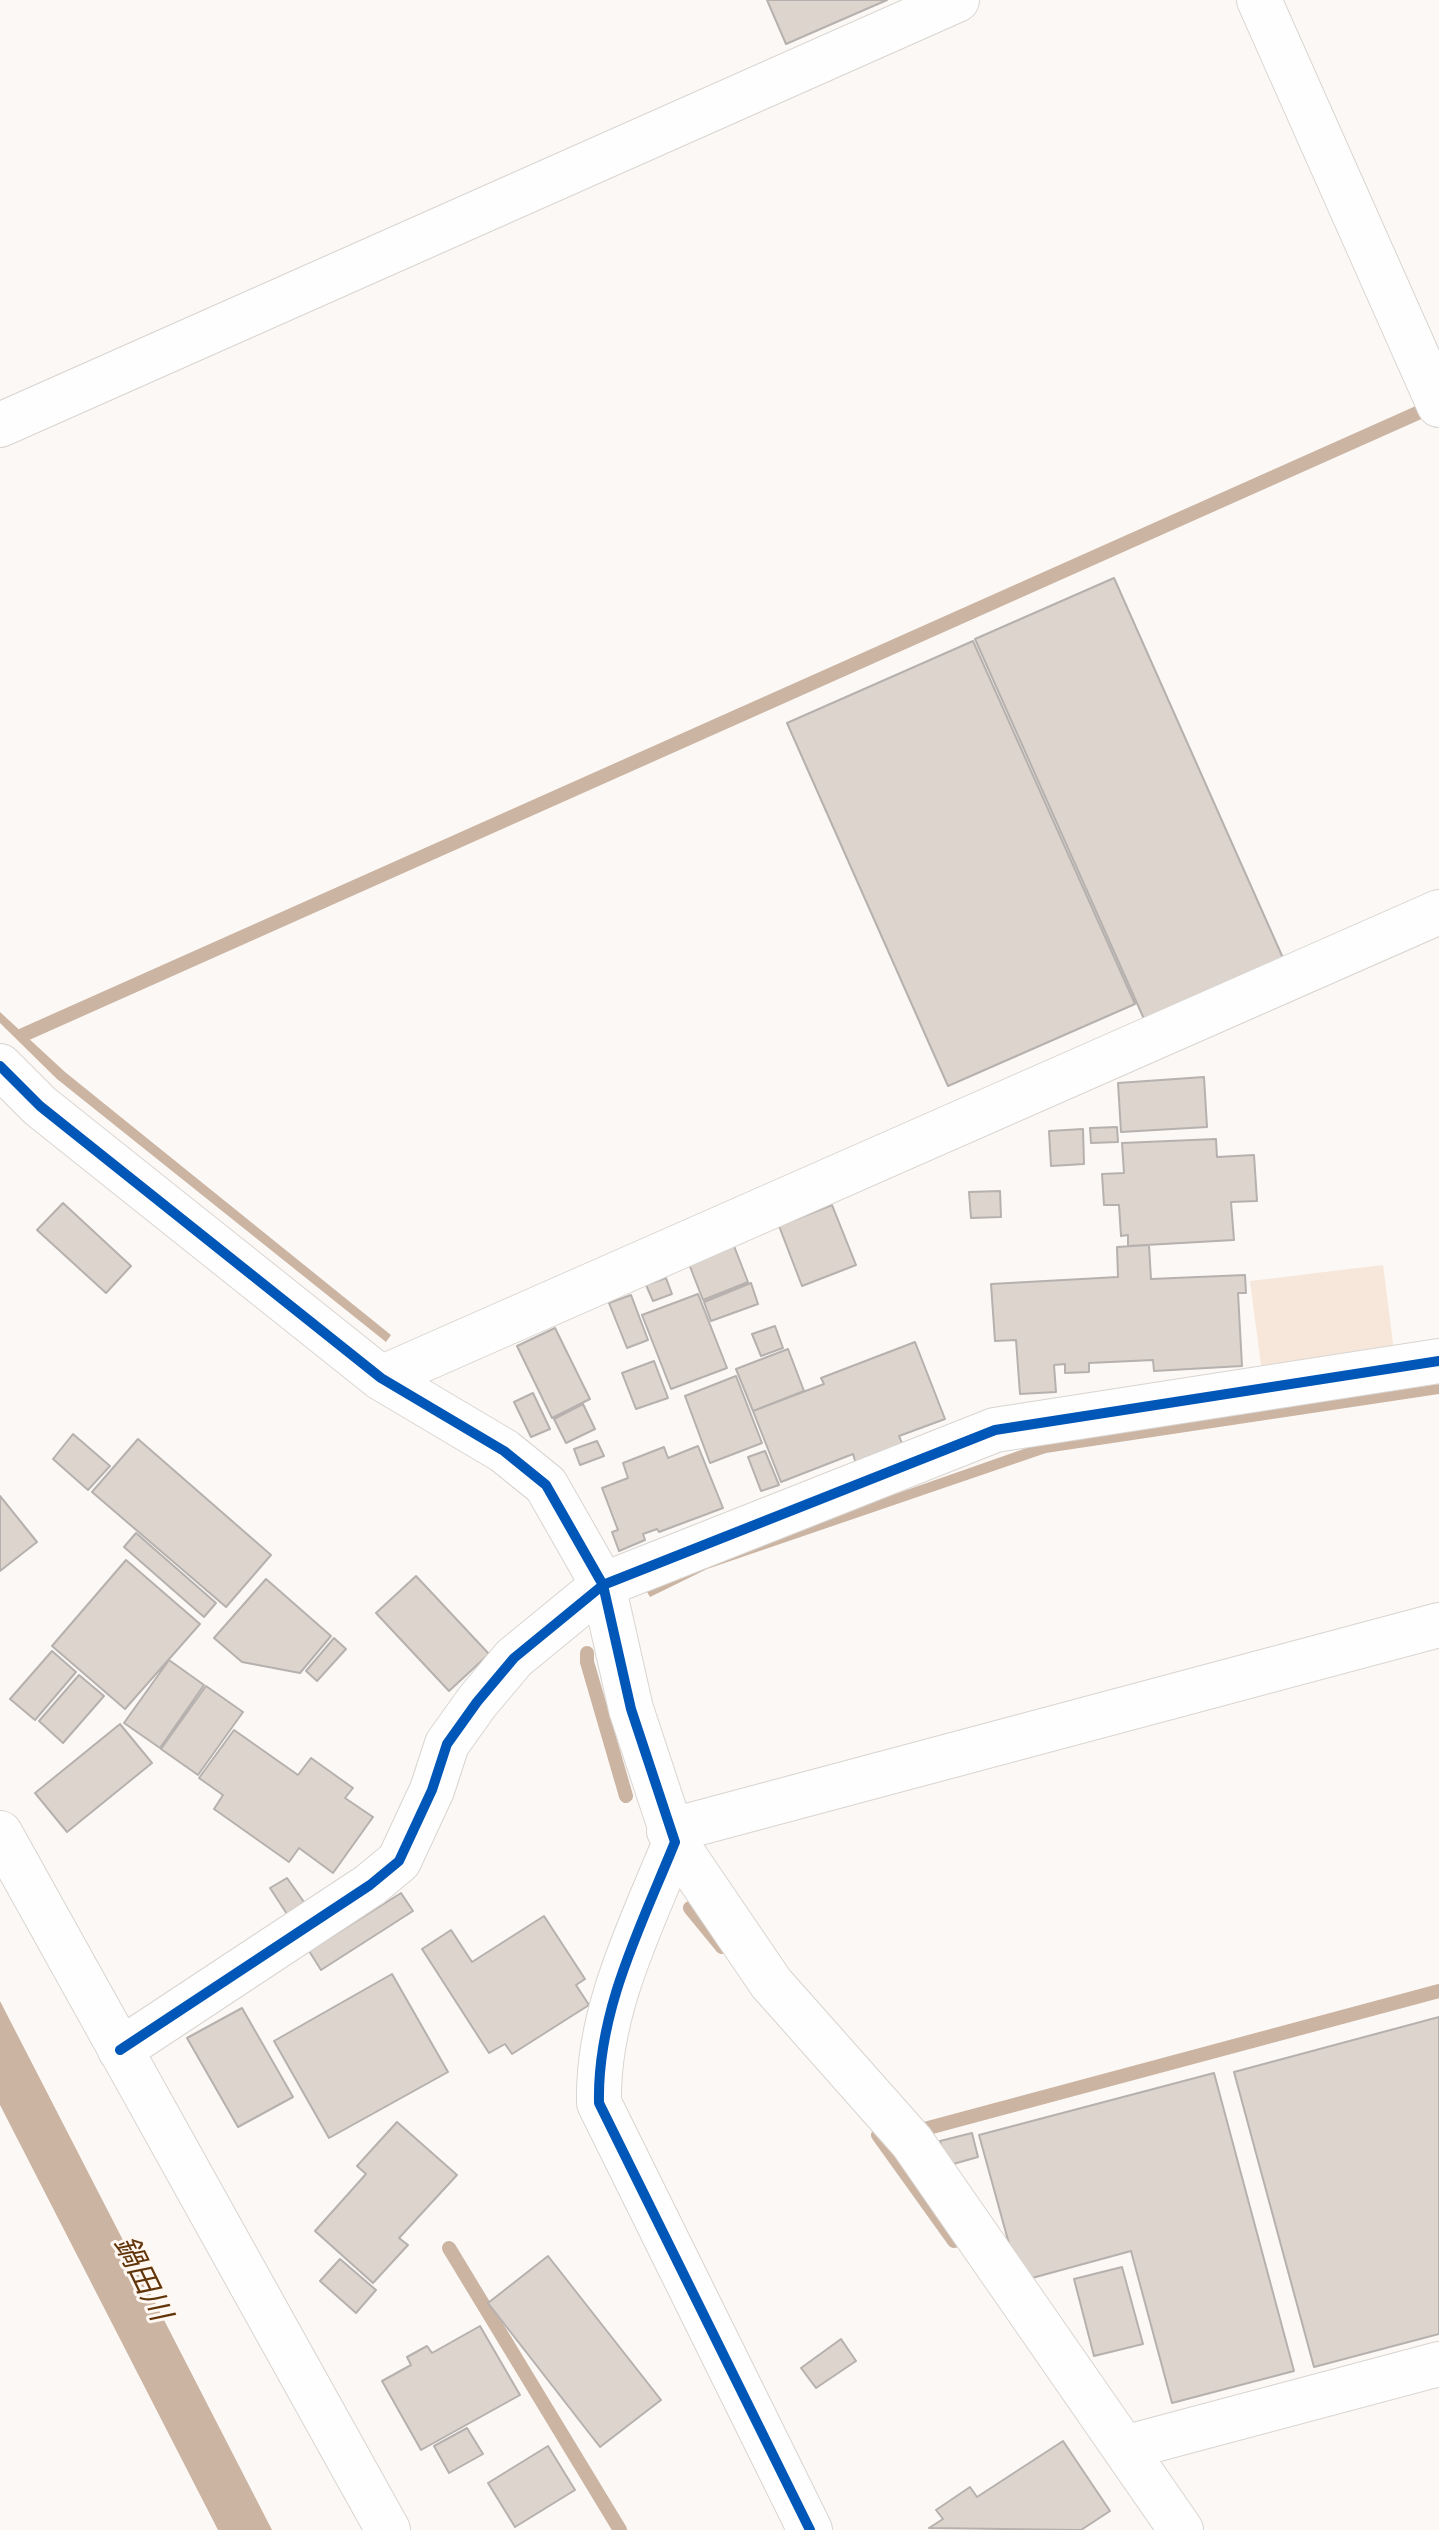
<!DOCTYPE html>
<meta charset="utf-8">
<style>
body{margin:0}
canvas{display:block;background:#fbf8f5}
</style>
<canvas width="1439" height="2530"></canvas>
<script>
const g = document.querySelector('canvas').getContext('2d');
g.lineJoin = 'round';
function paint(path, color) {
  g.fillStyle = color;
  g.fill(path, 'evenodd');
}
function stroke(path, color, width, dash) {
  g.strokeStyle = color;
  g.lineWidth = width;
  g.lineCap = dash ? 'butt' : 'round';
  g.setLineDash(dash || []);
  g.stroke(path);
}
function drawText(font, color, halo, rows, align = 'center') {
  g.font = font + ' Ubuntu,"Noto Sans JP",sans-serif';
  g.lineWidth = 6;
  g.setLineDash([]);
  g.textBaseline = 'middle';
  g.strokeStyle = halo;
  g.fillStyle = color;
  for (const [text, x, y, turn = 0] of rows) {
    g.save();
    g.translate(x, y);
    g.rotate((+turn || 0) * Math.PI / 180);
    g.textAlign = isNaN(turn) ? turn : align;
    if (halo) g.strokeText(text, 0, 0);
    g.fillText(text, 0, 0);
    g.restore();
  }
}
paint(new Path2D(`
 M1383 1265 1394 1351 1262 1373 1250 1281Z`), '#f7e7da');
paint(new Path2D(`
 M0 1012 65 1072 391 1335 386 1342 57 1079 0 1023Z
 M1439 1384V1394L1046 1453 707 1569 650 1597 647 1592 701 1562 1041 1443Z
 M0 2001 272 2530H218L0 2105Z`), '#ccb4a2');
stroke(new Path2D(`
 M23 1035 1422 411
 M587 1653V1662L626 1796
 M690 1908 722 1947
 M917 2131 1439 1991
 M878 2135 954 2241
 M449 2248 620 2530`), '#ccb4a2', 14);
const building = new Path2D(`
 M767 0H887L786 44Z
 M1114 578 1283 958 1144 1019 975 639Z
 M973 641 1135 1004 948 1086 787 723Z
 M1204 1077 1207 1127 1121 1132 1118 1083Z
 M1117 1127 1118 1142 1091 1143 1090 1128Z
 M1083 1129 1084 1164 1051 1166 1049 1131Z
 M1216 1139 1217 1157 1254 1155 1257 1201 1231 1202 1234 1240 1128 1246V1235L1121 1236 1119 1205H1104L1102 1174 1124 1173 1122 1143Z
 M1000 1191 1001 1217 971 1218 969 1192Z
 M63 1203 131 1266 106 1293 37 1230Z
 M832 1205 856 1265 802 1286 779 1226Z
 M1149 1245 1151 1279 1245 1275 1246 1293H1238L1242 1366 1154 1371 1153 1360 1089 1363V1372L1065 1373V1364L1054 1365 1056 1392 1020 1394 1016 1340 995 1341 991 1284 1118 1277 1117 1247Z
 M734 1246 748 1282 703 1300 689 1264Z
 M666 1278 672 1294 653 1301 646 1285Z
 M751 1283 758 1304 711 1321 704 1302Z
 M698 1294 727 1368 671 1389 642 1315Z
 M631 1295 648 1340 627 1348 609 1303Z
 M775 1326 783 1348 761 1356 752 1334Z
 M555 1328 590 1399 552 1418 517 1346Z
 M915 1342 945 1419 899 1436 903 1446 856 1464 853 1454 781 1482 753 1411 824 1384 821 1378Z
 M788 1349 804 1391 753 1411 736 1369Z
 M654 1361 668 1398 636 1409 622 1373Z
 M736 1376 762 1443 710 1463 685 1396Z
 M533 1393 550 1429 531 1437 514 1402Z
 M583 1404 595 1429 566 1443 554 1419Z
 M73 1434 110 1466 88 1490 53 1459Z
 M138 1439 271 1555 226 1607 92 1492Z
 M597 1441 604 1456 580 1465 574 1449Z
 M698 1446 723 1508 659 1532 657 1529 643 1534 645 1540 619 1551 612 1532 618 1530 602 1488 628 1478 623 1463 664 1447 668 1458Z
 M765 1451 779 1485 761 1491 748 1457Z
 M0 1496 37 1542 0 1571Z
 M136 1533 216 1603 204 1617 124 1547Z
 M126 1560 200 1624 125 1709 52 1646Z
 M416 1576 489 1654 449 1691 376 1613Z
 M266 1579 331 1636 300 1673 242 1662 214 1638Z
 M334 1638 346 1649 317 1681 306 1671Z
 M52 1651 76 1672 35 1720 10 1699Z
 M169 1660 204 1685 160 1748 124 1723Z
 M79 1675 104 1696 63 1743 39 1721Z
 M206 1686 243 1712 198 1775 161 1749Z
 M120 1724 152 1763 67 1832 35 1793Z
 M234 1730 298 1775 311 1758 353 1788 345 1798 373 1817 333 1873 299 1848 289 1862 214 1809 223 1795 199 1778Z
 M287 1878 304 1902 287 1914 270 1888Z
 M401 1893 413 1911 321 1970 309 1951Z
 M544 1916 585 1979 576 1985 589 2005 512 2054 505 2044 489 2053 422 1949 451 1930 472 1962Z
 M392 1974 448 2072 329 2138 274 2041Z
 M242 2008 293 2097 238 2127 187 2038Z
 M1439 2017V2334L1314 2367 1234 2072Z
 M1214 2073 1294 2371 1172 2403 1131 2251 1032 2278 1014 2262 979 2135Z
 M397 2122 457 2175 399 2238 408 2245 373 2283 315 2231 366 2174 357 2166Z
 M972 2133 978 2157 946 2166 940 2141Z
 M548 2256 661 2400 600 2447 488 2303Z
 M340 2259 376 2290 356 2313 320 2281Z
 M1122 2267 1143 2344 1094 2356 1074 2279Z
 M480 2326 520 2395 421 2450 382 2381 411 2365 407 2357 427 2346 432 2353Z
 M841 2339 856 2361 816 2388 801 2368Z
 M467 2428 483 2454 449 2473 434 2446Z
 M1063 2441 1110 2511 1081 2530 929 2528 943 2519 936 2510 970 2487 977 2497Z
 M548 2446 575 2490 515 2527 488 2483Z`);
paint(building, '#dcd4cd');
stroke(building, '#b6b1ae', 2);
const minor = new Path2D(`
 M1259 0 1439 405
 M0 425 957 0
 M0 1066 40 1106 381 1378 504 1451 546 1485 603 1585 631 1709 675 1842C641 1926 597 2011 599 2103L810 2530
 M381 1378 1439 912
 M669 1831 1439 1625
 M0 1833 388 2530
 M675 1842 771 1983 912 2142 1181 2530
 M120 2050 370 1885 399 1861 432 1790 447 1744 477 1702 514 1658 603 1585 995 1430 1439 1361
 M1124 2448 1439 2364`);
stroke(minor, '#d9d5d1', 46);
stroke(minor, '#fefefe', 44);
stroke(new Path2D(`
 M0 1066 40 1106 381 1378 504 1451 546 1485 603 1585 631 1709 675 1842C641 1926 597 2011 599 2103L810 2530
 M120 2050 370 1885 399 1861 432 1790 447 1744 477 1702 514 1658 603 1585 995 1430 1439 1361`), '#0057b8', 10);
drawText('italic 30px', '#613509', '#fef7f2', [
 ["鍋田川",143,2278,64]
]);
</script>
